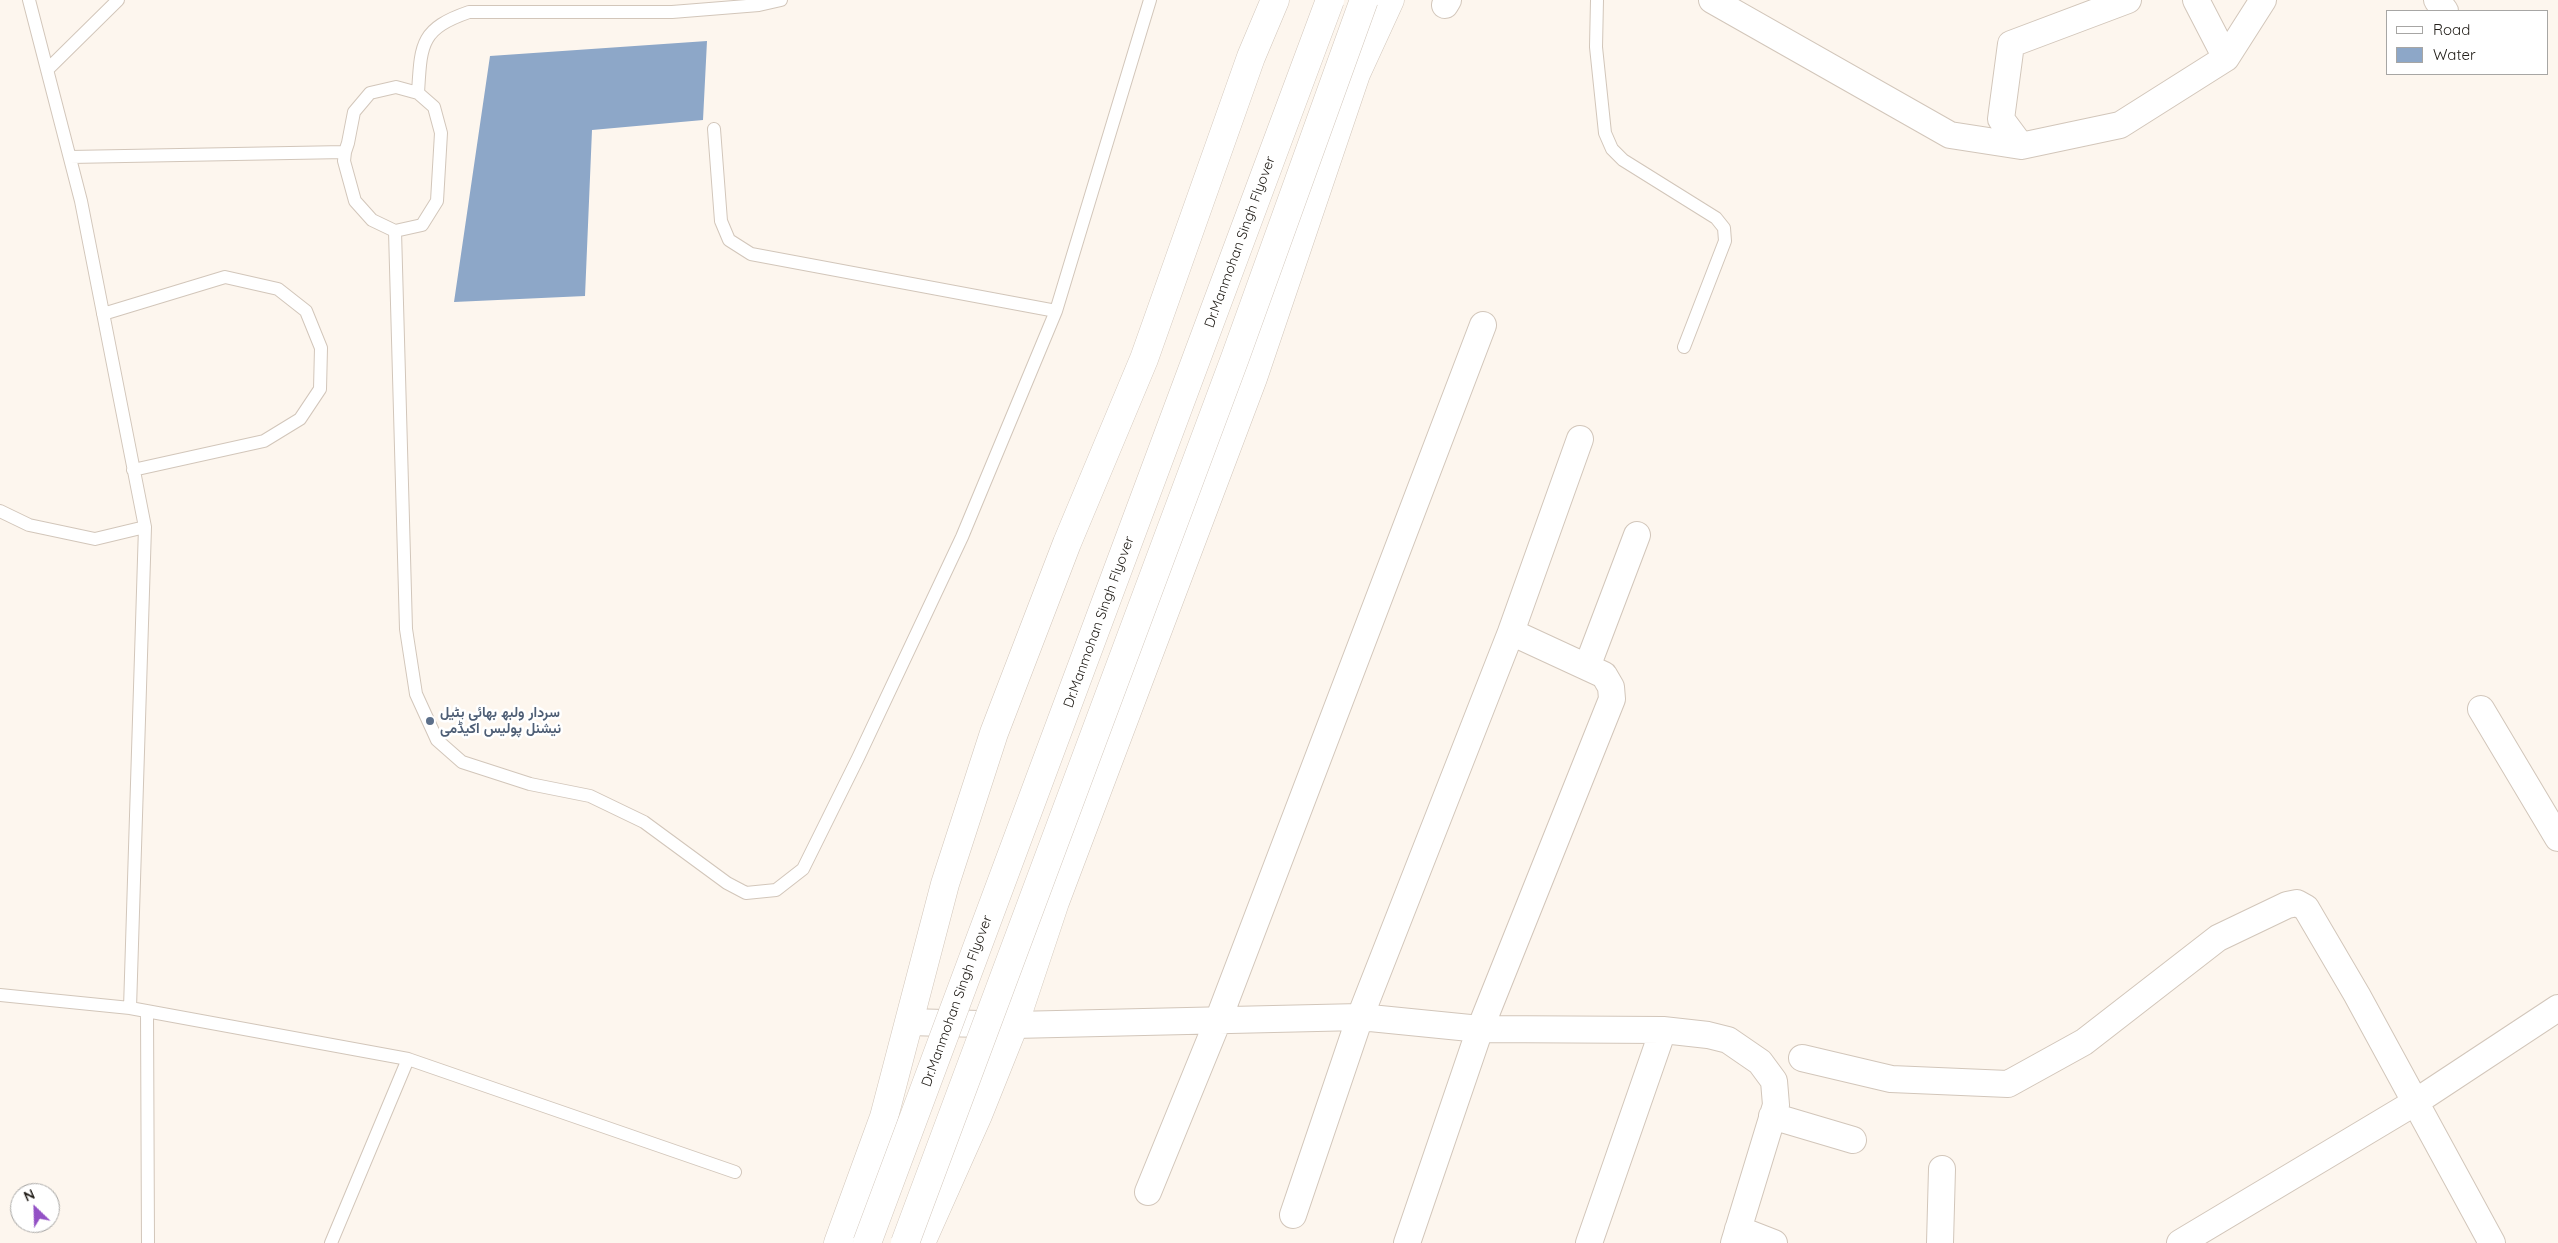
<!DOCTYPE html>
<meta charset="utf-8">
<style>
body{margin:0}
#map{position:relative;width:2558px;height:1243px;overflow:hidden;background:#fdf6ee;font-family:Quicksand,sans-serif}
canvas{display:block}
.legend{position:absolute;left:2386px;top:10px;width:162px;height:65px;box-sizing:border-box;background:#fff;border:1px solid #a7a6a4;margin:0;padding:6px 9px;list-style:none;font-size:15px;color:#24201b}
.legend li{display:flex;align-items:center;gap:10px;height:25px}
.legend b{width:25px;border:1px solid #a7a6a4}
.north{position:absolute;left:10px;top:1183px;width:50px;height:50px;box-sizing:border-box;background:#fff;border:1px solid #a7a6a4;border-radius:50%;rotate:336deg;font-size:14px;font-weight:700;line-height:20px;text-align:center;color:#24201b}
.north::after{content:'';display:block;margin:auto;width:18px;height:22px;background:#9351c5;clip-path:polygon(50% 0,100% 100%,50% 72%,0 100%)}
</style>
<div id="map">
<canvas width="2558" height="1243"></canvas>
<ul class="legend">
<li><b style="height:6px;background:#fff"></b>Road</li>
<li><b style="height:14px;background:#8da7c8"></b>Water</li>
</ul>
<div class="north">N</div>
</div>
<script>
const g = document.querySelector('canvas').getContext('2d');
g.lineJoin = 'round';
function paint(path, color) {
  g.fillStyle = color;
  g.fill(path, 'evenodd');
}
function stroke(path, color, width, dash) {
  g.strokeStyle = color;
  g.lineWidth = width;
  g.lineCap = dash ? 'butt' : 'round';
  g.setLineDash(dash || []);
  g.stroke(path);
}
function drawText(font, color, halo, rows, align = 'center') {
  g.font = font + ' Quicksand,Vazirmatn,sans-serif';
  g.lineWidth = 5;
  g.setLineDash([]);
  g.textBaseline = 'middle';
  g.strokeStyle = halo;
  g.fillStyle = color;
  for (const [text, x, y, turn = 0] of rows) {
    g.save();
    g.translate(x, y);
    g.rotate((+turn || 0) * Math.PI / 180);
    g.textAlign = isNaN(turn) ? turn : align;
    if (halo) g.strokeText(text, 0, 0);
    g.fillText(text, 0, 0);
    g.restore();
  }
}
paint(new Path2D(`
 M707 41 703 120 592 130 585 296 454 302 490 56Z`), '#8da7c8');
const lane = new Path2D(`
 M1597 0 1596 47 1605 133 1612 149 1623 160 1716 218 1724 228 1725 241 1684 347
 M47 70 118 0
 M418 93C421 44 420 29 469 12H672L759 5 781 0
 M714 129 721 221 729 240 751 254 1056 311
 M70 157 345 152 348 143 354 112 370 93 396 87 418 93 434 107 441 133 437 201 422 225 395 231 372 220 355 201 344 161 345 152
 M395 231 406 629 416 694 437 740 462 762 530 784 590 796 644 822 727 883 746 893 776 890 803 869 858 758 962 537 1056 311 1150 0
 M103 314 225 277 278 289 306 311 321 348 320 389 300 419 264 441 133 470
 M0 511 29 525 95 539 145 527
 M0 995 130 1008 145 527 81 201 29 0
 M130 1008 408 1059
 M147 1011 148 1243
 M331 1243 408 1059 735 1172`);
const street = new Path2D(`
 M1712 0 1950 135 2021 146 2120 125 2226 58 2263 0
 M2196 0 2226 58
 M2437 0 2445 11
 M1445 5 1448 0
 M2021 146 2001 119 2011 44 2128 0
 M1587 667 1637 535
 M2481 709 2558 838
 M909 1022 1014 1025 1360 1017 1480 1029 1663 1030 1708 1035 1728 1040 1760 1062 1774 1081 1776 1105 1734 1243
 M1802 1058 1891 1079 2008 1084 2084 1042 2218 938 2287 905 2297 903 2306 908 2357 995 2492 1243
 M1772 1116 1853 1140
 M1148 1192 1219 1018 1483 325
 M1293 1215 1360 1017 1511 632 1580 439
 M1738 1229 1774 1243
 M1407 1243 1480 1029 1612 699 1611 687 1604 675 1511 632
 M1589 1243 1663 1030
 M1940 1243 1942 1169
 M2180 1243 2414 1103 2558 1008`);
const secondary = new Path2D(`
 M838 1243 884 1117 945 884 994 733 1067 543 1144 359 1251 57 1275 0
 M921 1243 978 1115 1014 1025 1055 902 1253 378 1356 74 1390 0`);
stroke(lane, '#d2c6ba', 14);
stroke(street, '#d2c6ba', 28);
stroke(secondary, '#d2c6ba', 29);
stroke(lane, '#fff', 12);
stroke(street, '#fff', 26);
stroke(secondary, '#fff', 28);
const highwayBridge = new Path2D(`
 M867 1243 1330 0
 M905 1243 1235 358 1364 0`);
stroke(highwayBridge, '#d2c6ba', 29, []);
stroke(highwayBridge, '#fff', 28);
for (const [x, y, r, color] of [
 [430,721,5,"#5c6f8a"]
]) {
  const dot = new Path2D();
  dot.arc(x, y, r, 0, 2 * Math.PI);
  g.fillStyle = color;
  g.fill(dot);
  stroke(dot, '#fff', 2);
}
drawText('14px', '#24201b', '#fff', [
 ["Dr.Manmohan Singh Flyover",1240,242,-70],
 ["Dr.Manmohan Singh Flyover",1099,622,-70],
 ["Dr.Manmohan Singh Flyover",957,1001,-70]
]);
drawText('bold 14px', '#4e5e75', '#fff', [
 ["سردار ولبھ بھائی پٹیل",440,713],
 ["نیشنل پولیس اکیڈمی",440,729]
], 'left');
</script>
